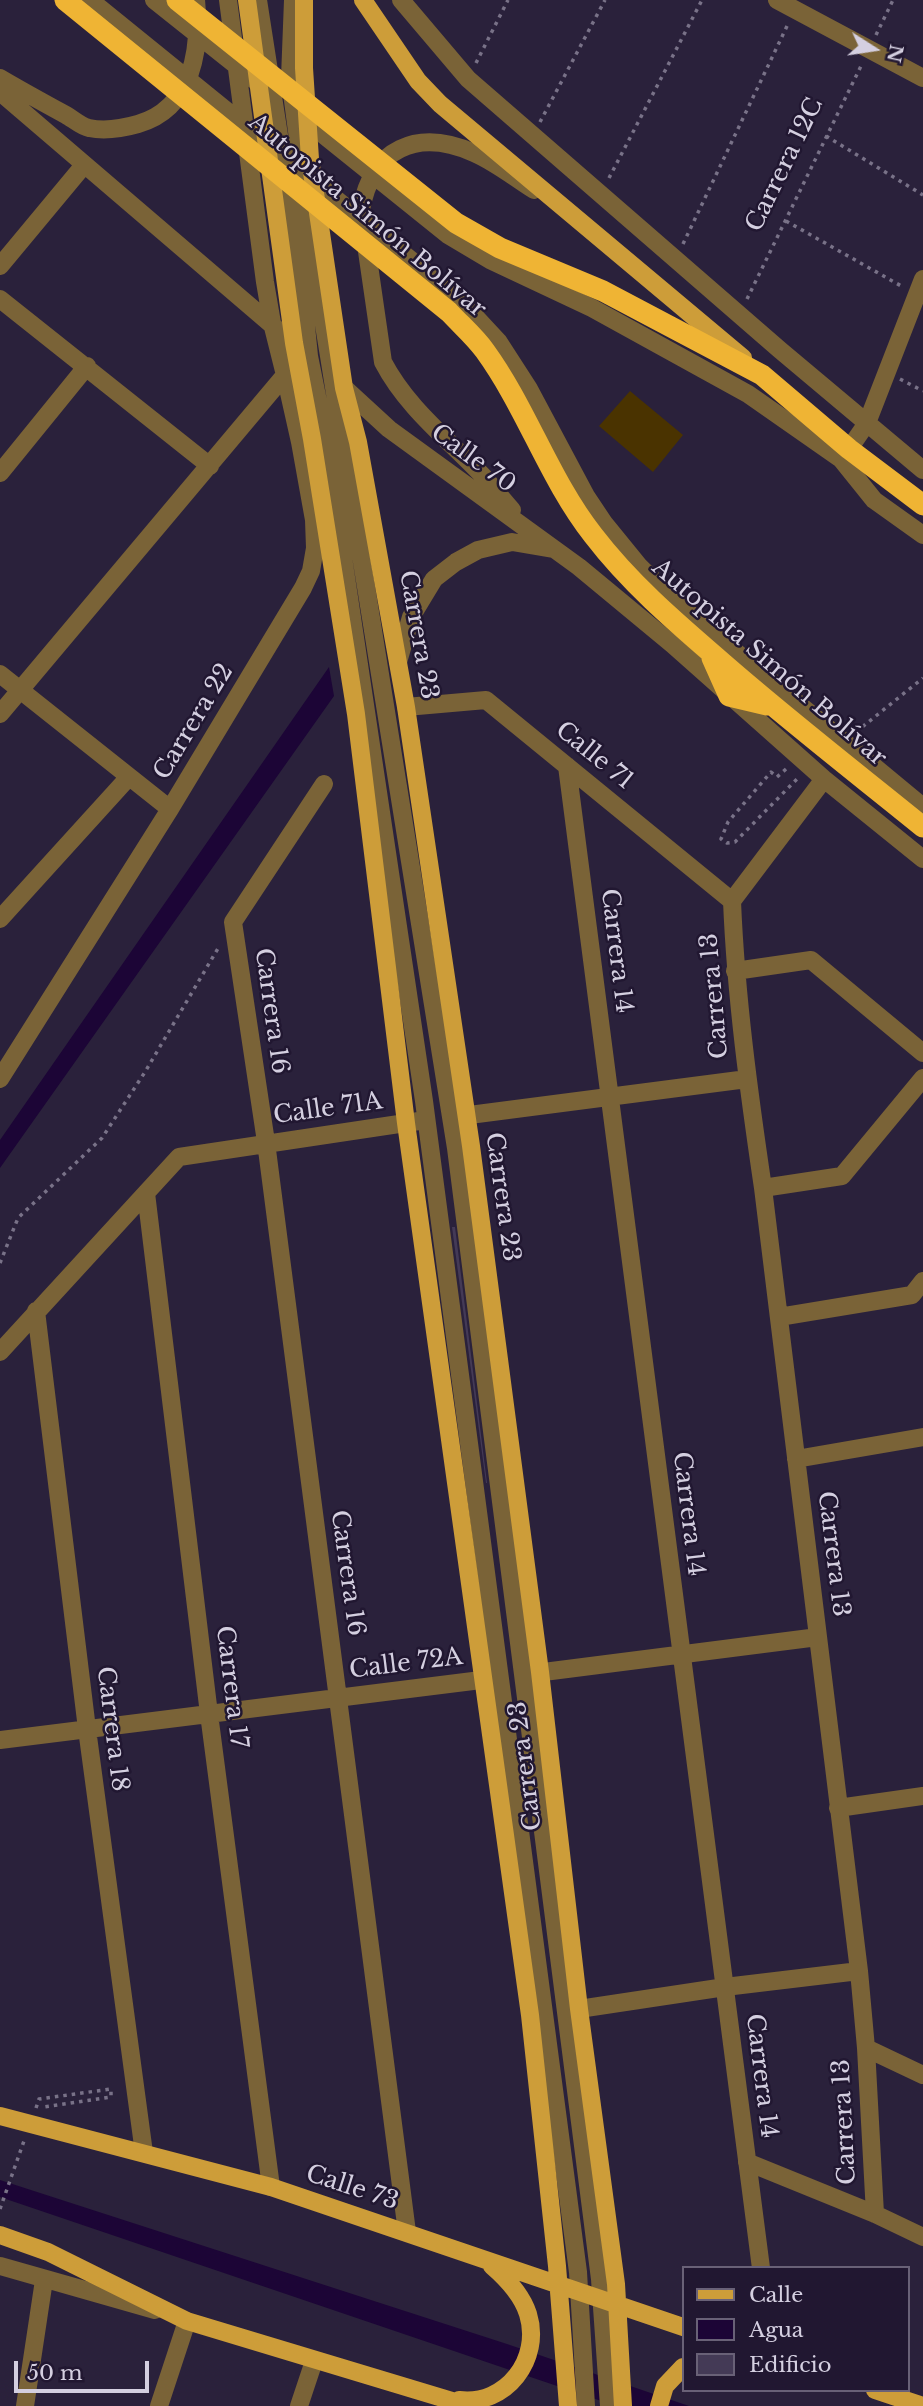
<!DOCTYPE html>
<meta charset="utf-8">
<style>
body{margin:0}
#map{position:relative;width:923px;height:2406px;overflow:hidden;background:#2a213b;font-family:"Libre Baskerville",serif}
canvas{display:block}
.legend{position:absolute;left:682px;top:2266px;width:228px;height:126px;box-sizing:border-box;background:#211731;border:2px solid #696177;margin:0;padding:9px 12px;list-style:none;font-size:21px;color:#d4cfe0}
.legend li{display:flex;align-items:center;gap:14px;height:35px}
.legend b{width:35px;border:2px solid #696177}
.north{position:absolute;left:839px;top:14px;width:70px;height:70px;-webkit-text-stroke:5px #211731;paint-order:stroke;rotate:102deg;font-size:19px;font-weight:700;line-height:28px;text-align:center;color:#d4cfe0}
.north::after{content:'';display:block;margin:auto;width:24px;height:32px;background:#d4cfe0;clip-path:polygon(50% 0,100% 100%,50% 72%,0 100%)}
.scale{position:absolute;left:14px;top:2361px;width:135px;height:32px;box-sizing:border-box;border:4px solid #d4cfe0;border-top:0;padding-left:9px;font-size:21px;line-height:24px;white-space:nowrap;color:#d4cfe0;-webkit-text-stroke:5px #211731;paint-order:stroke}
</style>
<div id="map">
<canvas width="923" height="2406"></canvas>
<ul class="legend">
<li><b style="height:9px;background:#cd9d39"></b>Calle</li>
<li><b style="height:19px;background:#1c0536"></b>Agua</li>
<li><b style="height:19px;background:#443a56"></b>Edificio</li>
</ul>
<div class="north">N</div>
<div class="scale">50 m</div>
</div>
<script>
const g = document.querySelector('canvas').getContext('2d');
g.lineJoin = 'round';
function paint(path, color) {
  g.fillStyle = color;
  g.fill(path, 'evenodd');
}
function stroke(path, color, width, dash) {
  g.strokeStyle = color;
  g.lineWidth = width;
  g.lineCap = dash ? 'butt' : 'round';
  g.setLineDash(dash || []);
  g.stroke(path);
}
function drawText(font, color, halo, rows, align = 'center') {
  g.font = font + ' "Libre Baskerville",serif';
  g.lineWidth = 5;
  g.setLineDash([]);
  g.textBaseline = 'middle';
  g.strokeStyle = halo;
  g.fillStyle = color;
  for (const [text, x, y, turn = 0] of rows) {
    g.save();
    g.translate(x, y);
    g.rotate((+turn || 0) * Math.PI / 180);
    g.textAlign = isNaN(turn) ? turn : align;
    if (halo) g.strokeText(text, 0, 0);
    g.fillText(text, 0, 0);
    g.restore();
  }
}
paint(new Path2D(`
 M630 391 683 435 653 472 599 426Z`), '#4a3300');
paint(new Path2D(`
 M329 667 334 696 0 1168V1140Z
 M0 2180 507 2344 689 2406H616L0 2197Z`), '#1c0536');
paint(new Path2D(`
 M452 1227H455L487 1483H486Z`), '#443a56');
stroke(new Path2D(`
 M876 35 893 0
 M476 63 508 0
 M540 122 605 0
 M826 136 923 195
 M609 178 702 0
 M786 221 903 287
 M683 244 788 24
 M747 299 862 64
 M900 379 923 391
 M856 732 923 678
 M786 769 777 777 771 772 728 822 721 839 727 843 735 842 798 778
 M0 1263 18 1218 102 1138 145 1072 220 945
 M36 2108 39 2099 111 2089V2097L44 2107V2110
 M0 2209 25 2138`), '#797288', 3.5, [3.5, 5]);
stroke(new Path2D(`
 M90 0 275 150
 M154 0 267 90
 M258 0 301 277 309 356 325 436 424 1101 578 2272 586 2406
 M293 0 290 78 316 275 456 1148 600 2279 609 2406
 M401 0 468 79 780 350 923 470
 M777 0 923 78
 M0 78C22 91 44 103 66 115 73 119 82 127 89 128 104 131 124 128 138 124 193 108 201 49 196 0
 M0 92 300 349
 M300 116 448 235 490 260 592 308 748 394 841 459 874 500 923 535
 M305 174 459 299 498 341 529 389 586 496 604 523 639 566 679 605 923 807
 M0 266 84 165
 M0 299 210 466
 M340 384 389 429 579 567 672 644 824 779 923 859
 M849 449 867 423 923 279
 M0 473 87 366
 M512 510C502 499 493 487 483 476 448 439 407 408 383 362L361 210C372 148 417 128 474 153 495 162 515 178 534 190
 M398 662 411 617 434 579 456 562 478 550 512 542 553 549
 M0 674 170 809
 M406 707 486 700 732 901
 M0 714 285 375 272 323 265 282 228 0
 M567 766 761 2268
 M324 784 233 922 266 1142 407 2232
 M732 901C736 998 749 1093 763 1188L859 1971 866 2048 875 2214
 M732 901 824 779
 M0 919 128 778
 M735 971 811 960 923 1053
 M0 1079 170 809 303 588 311 571 315 548 314 520 300 442 285 375 290 370
 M454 1117 747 1079
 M763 1188 842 1176 923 1078
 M146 1193 209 1714 271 2187
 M36 1311 87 1729 144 2153
 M779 1317 912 1295 923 1281
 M0 1352 179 1157 419 1121
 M796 1459 923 1437
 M528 1674 818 1637
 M0 1740 497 1678
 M838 1808 923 1796
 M579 2009 725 1987 859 1971
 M866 2048 923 2075
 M747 2162 875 2214 923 2237
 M0 2266 155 2310
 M25 2406 44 2280
 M159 2406 187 2321
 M299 2406 314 2361`), '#7a6337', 18);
stroke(new Path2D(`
 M247 0 294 343 312 439 356 714 406 1123 530 2015 557 2266 568 2406
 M304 0V68L310 159 344 388 358 442 406 707 471 1146 540 1672 579 2009 616 2284 623 2406
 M363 0 418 81 440 104 743 358
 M0 2116 271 2187 683 2327
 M0 2235 48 2252 187 2321 469 2406
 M875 2390 923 2406
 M459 2400C506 2406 542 2359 528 2314 522 2295 507 2279 492 2266
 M659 2406 665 2386 683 2367`), '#cd9d39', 18);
stroke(new Path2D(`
 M65 0 449 312C461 325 475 337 485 351 527 409 549 479 593 535 629 582 673 620 717 658 784 717 854 771 923 827
 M177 0 456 223 500 248 603 291 762 375 849 449 923 505
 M712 658 729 696 767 705`), '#efb434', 21);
drawText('24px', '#d4cfe0', '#211731', [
 ["Carrera 12C",785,165,-64],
 ["Autopista Simón Bolívar",367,216,40],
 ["Calle 70",473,459,36],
 ["Carrera 23",418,635,80],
 ["Autopista Simón Bolívar",769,663,41],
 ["Carrera 22",194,722,-59],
 ["Calle 71",594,756,39],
 ["Carrera 14",616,951,83],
 ["Carrera 13",715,996,-95],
 ["Carrera 16",271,1011,82],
 ["Calle 71A",328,1109,-8],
 ["Carrera 23",502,1197,82],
 ["Carrera 14",688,1514,83],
 ["Carrera 13",833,1554,83],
 ["Carrera 16",347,1573,82],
 ["Calle 72A",406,1664,-7],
 ["Carrera 17",231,1687,83],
 ["Carrera 18",112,1729,83],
 ["Carrera 23",526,1766,-97],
 ["Carrera 14",761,2076,83],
 ["Carrera 13",845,2122,-93],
 ["Calle 73",352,2188,18]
]);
</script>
